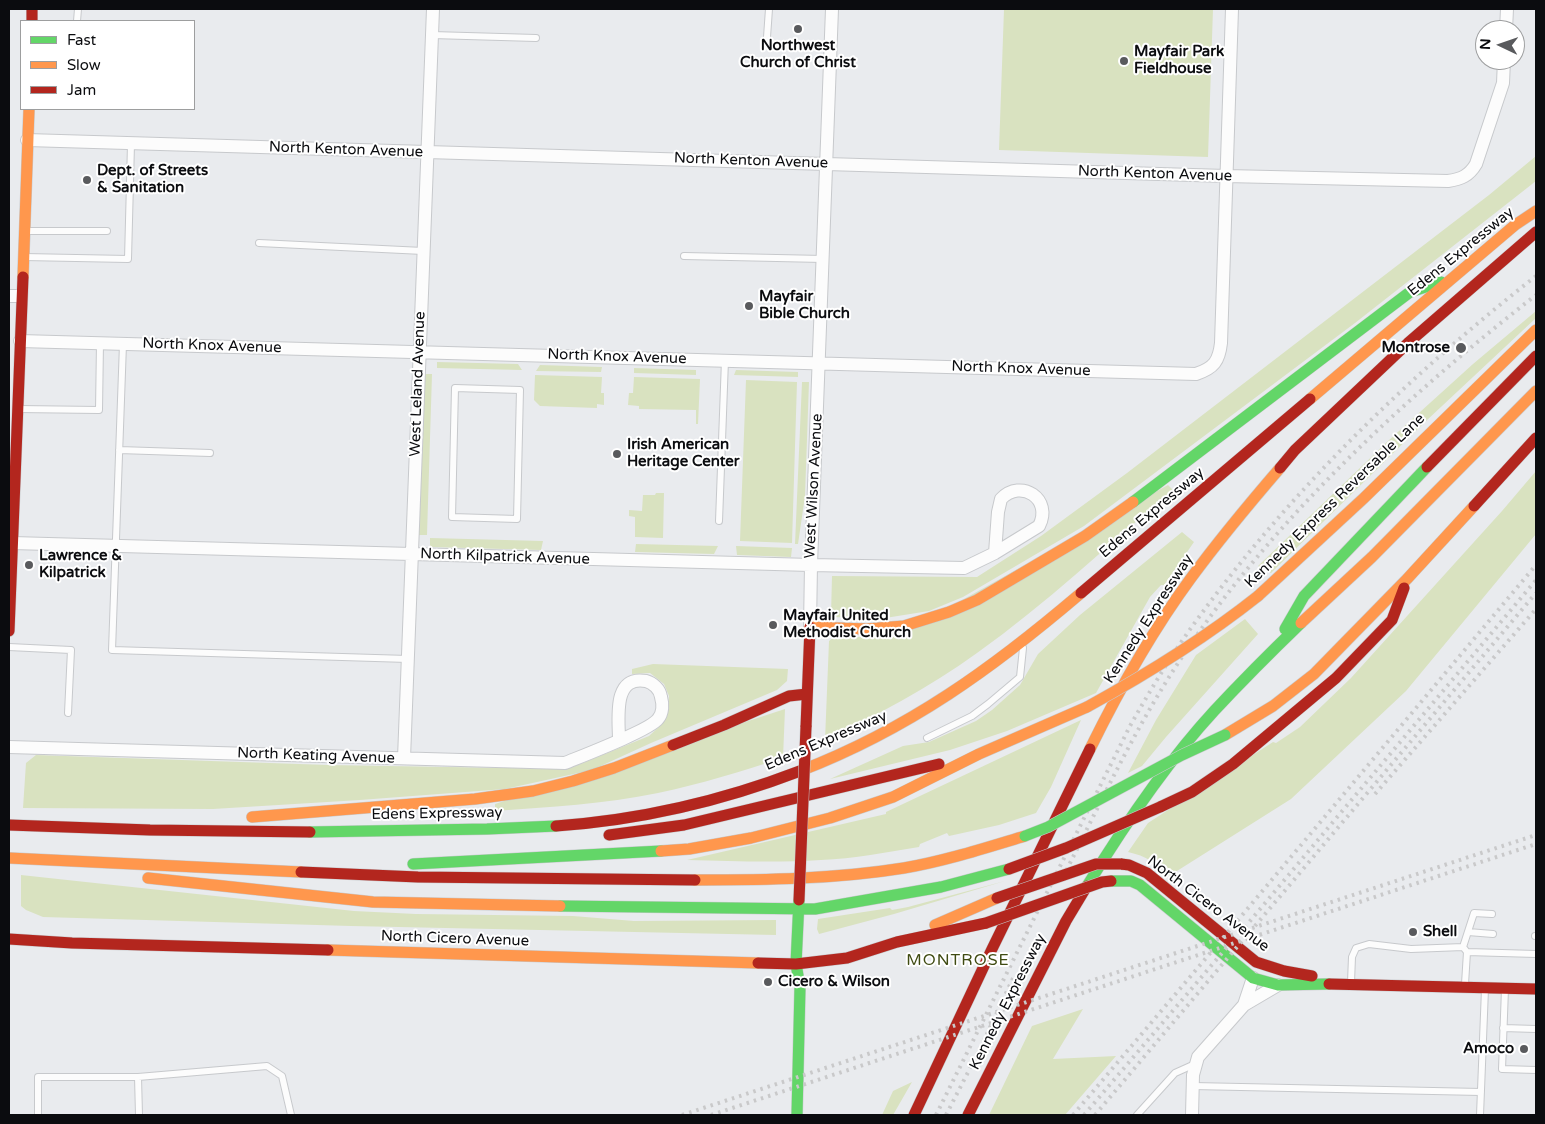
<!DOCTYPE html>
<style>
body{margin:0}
#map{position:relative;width:1545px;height:1124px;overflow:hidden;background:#e9ebee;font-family:"Varela Round",sans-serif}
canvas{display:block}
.frame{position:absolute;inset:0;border:10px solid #0b0c0f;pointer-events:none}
.legend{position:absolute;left:20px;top:20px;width:175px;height:90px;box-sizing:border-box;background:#fff;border:1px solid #9d9e9f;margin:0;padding:6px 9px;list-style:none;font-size:15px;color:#0b0c0f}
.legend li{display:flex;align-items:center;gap:10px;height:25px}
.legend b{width:25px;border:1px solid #9d9e9f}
.north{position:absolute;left:1475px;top:20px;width:50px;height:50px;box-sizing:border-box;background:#fff;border:1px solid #9d9e9f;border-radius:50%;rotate:273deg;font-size:14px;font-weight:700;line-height:20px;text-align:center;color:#0b0c0f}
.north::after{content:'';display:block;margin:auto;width:18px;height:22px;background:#595a5d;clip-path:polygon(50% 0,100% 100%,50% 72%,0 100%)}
</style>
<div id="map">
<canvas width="1545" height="1124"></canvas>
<div class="frame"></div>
<ul class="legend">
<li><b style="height:6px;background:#63d668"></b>Fast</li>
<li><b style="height:6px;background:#ff974d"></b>Slow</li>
<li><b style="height:6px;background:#b3261e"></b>Jam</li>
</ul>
<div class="north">N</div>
</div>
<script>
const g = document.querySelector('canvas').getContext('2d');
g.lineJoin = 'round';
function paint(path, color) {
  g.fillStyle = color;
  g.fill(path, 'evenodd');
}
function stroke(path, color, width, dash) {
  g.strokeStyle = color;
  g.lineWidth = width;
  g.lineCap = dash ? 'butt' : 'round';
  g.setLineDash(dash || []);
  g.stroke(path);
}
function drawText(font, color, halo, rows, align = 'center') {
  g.font = font + ' "Varela Round",sans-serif';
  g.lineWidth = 4;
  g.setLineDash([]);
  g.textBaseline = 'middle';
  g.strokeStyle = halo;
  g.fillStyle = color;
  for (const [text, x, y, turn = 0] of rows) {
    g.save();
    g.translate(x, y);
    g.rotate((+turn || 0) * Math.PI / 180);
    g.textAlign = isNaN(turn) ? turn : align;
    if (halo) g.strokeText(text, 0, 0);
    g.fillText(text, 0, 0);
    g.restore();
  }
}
paint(new Path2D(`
 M1004 9H1213L1208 157 999 150Z
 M1536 156V181L1355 323 1084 526 963 597 929 611 879 619 834 617 831 615 832 576 977 577 1041 536 1127 473 1489 195Z
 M1536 311V318L1426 421 1271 573 1258 566 1388 441 1473 364Z
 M437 362 518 364 522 370 437 368Z
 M540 365 602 367 601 372 536 371Z
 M634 368 696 370V375L634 373Z
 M736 370 798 372V377L734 375Z
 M424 374H432L427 535H419Z
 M535 375 602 377 601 393H604V405L597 404V408L540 406 534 400Z
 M634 377 700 379 698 424H696V410L639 409V406L628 405 629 393H633Z
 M746 380 797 382 792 543 740 541Z
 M802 382H809L805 496 798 544H795Z
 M1536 471V534L1406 691 1291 799 1169 876C1157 863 1146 856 1128 852L1148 823 1273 742 1276 743 1300 727 1351 678 1502 511Z
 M1168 485 1173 490C1108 545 1046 604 977 653 929 688 877 715 825 740L829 641 834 637H896Z
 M656 493H664L663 538 635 537V517L629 516V510L642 511 643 495H655Z
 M1182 532 1194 542 1164 585H1161L1150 597 1096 693 1007 731 950 750 830 779 903 746 929 742 976 721 992 710 1020 685 1038 654 1080 615Z
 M430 538 543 541 541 550 430 547Z
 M636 544 718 546 714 554 635 552Z
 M736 546 792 548 791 557 737 555Z
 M1245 619 1258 634 1166 737 1142 766 1128 773 1156 720 1196 655Z
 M653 664 788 669 787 681 777 690 651 743 592 770 505 789 360 800 213 809 23 808 26 763 36 755 328 765 568 769 649 736 661 725 667 713 669 696 664 684 650 673 632 674V669Z
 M785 709 783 758C742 771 701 784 658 793 604 804 550 807 495 811V804Z
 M1081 720 1051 787 1036 813 999 825 949 836 947 833 920 844 919 847C887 852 854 859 821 860 776 863 732 861 687 860L886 814V812Z
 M21 875 354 911 416 914 573 916 634 921 776 920V935L351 926 43 917 26 910 21 906Z
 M1005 881 894 914 819 934 817 929 818 919 890 908 892 910 908 907Z
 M1083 1009 1053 1059 1116 1056 1065 1115H989L1032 1026Z
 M912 1082 893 1115H882L893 1091Z`), '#d9e2c0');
const lane = new Path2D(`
 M77 21 78 9
 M432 35 536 38
 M767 37 769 9
 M25 231H107
 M259 243 423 251
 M684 256 823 259
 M24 257 128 259 131 144
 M123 344 112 650 408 659
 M455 388 520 390 517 519 452 517Z
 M18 409 99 410 100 343
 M119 450 210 453
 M719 521 725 360
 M9 647 71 650 68 713
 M927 738 972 716 988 704 1020 677 1023 648
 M1468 932 1493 934
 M1535 936H1536
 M1463 947 1474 913 1492 914
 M1467 952 1536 954
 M1351 982 1352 957 1356 948 1369 944 1411 949 1463 947 1467 952 1465 984
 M1505 989 1502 1069 1536 1070
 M1503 1028 1536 1029
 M138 1077 139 1115
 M1193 1086 1481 1092
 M38 1115V1077H138L267 1066 282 1076 291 1115
 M1137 1115 1175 1073 1195 1064
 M1480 1115 1485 989`);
const street = new Path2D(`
 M1506 30 1507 9
 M27 140 1226 176 1448 181C1461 179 1469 176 1476 164L1503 83 1504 60
 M9 296H21
 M20 341 1196 374C1214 368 1219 361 1221 343L1232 9
 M12 543 811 565 964 568 995 553 1039 526C1053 499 1021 478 1001 499L998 512 995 553
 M810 627 811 565 832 9
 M9 747 565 763C582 756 650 730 658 719 663 713 663 704 661 697 660 689 653 683 646 681 612 675 619 719 619 740
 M404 758 433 9
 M1244 1005 1253 978
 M1192 1115 1193 1075 1198 1057 1244 1005 1278 985`);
const fast = new Path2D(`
 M1133 502 1410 292 1441 282
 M1285 629 1304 596 1427 467
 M310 832 487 829 556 826
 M413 864 661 851
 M1111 881H1131L1140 885 1253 978 1278 985 1329 984
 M1087 886C1125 824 1166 763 1215 710 1243 680 1272 651 1301 623
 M560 906 815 909 941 887 1009 869
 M797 1115 800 987 796 964 799 900`);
const slow = new Path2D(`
 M23 277 29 109
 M1310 399 1515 225 1536 211
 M1258 596 1364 498 1536 330
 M1301 623 1372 557 1536 391
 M810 627 867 629 904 626 949 612 977 600 1085 536 1133 502
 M1225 735 1273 706 1314 674 1407 579 1474 506
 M1090 749C1119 690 1152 631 1191 578 1219 540 1249 504 1280 468
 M800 771C909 729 993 668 1081 593
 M252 817 475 799 533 791 573 781 614 768 673 745
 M661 851 689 849 751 838 830 818 893 797 979 754 1087 707
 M9 858 301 872
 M148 878 373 902 560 906
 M695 880C764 880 836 879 904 868 945 861 985 848 1025 836
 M935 925 997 898
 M328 950 758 963`);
const jam = new Path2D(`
 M32 9V21
 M1427 467 1536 356
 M1280 468 1295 450 1408 343 1536 232
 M1474 506 1536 438
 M1081 593 1310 399
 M9 631 23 277
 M806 727 810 627
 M673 745 724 725 789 696 807 694
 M1160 807 1192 792 1233 764 1336 678 1392 620 1404 588
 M9 825 150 830 310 832
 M556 826C640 820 722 801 800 771
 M609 835 684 825 939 764
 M1121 864 1129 865 1147 873 1256 962 1284 971 1312 976
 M301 872 418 877 695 880
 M9 939 72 943 328 950
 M758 963 796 964 847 958 897 942 986 923
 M1329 984 1536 989
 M914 1115 992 949 1090 749
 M968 1115 1066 921 1087 886`);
stroke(lane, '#c7c9cc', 8);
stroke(street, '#c7c9cc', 14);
stroke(fast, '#c7c9cc', 12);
stroke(slow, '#c7c9cc', 12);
stroke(jam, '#c7c9cc', 12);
stroke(lane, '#fcfcfc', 6);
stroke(street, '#fcfcfc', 12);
stroke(fast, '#63d668', 11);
stroke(slow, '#ff974d', 11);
stroke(jam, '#b3261e', 11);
stroke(new Path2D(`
 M1375 794 1536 609
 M1063 877C1096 812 1127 745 1166 682 1258 533 1399 402 1536 295
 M1255 926 1536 593
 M1240 933 1536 580
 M1223 938 1536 565
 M682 1115 1536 835
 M711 1115 1536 844
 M936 1115 1130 726C1151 689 1173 652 1199 617 1294 487 1410 375 1536 276
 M946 1115 980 1049 1014 976
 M1073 1115 1212 951
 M1084 1115 1228 946
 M1095 1115 1242 941`), '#c9c9ca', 4, [2.5, 5]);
const fastBridge = new Path2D(`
 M1025 836 1048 827 1182 755 1225 735`);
const slowBridge = new Path2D(`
 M1087 707C1147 674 1204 639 1258 596`);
const jamBridge = new Path2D(`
 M1009 869 1066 848 1160 807
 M997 898 1096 864H1121
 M799 900 806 727
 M986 923 1102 882 1111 881`);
stroke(fastBridge, '#c7c9cc', 12, []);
stroke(slowBridge, '#c7c9cc', 12, []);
stroke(jamBridge, '#c7c9cc', 12, []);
stroke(fastBridge, '#63d668', 11);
stroke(slowBridge, '#ff974d', 11);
stroke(jamBridge, '#b3261e', 11);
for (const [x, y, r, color] of [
 [798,29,5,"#595a5d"],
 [1124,61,5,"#595a5d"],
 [87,180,5,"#595a5d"],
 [749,306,5,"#595a5d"],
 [1461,348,6,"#595a5d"],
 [617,454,5,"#595a5d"],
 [29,565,5,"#595a5d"],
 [773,625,5,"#595a5d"],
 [1413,932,5,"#595a5d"],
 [768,982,5,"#595a5d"],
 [1524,1049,5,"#595a5d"]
]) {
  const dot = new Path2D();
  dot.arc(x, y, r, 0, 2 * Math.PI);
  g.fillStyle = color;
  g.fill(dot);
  stroke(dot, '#fff', 2);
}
drawText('bold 15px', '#0b0c0f', '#fff', [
 ["Northwest",798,46,"center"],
 ["Church of Christ",798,63,"center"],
 ["Mayfair Park",1134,52],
 ["Fieldhouse",1134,69],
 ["Dept. of Streets",97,171],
 ["& Sanitation",97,188],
 ["Mayfair",759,297],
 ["Bible Church",759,314],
 ["Montrose",1450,348,"right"],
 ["Irish American",627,445],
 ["Heritage Center",627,462],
 ["Lawrence &",39,556],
 ["Kilpatrick",39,573],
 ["Mayfair United",783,616],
 ["Methodist Church",783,633],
 ["Shell",1423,932],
 ["Cicero & Wilson",778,982],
 ["Amoco",1514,1049,"right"]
], 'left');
drawText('15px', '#0b0c0f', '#fff', [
 ["North Kenton Avenue",346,150,2],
 ["North Kenton Avenue",751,161,2],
 ["North Kenton Avenue",1155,174,2],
 ["Edens Expressway",1461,252,-39],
 ["North Knox Avenue",212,346,2],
 ["North Knox Avenue",617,357,2],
 ["North Knox Avenue",1021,369,2],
 ["West Leland Avenue",418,384,-88],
 ["West Wilson Avenue",814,486,-87],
 ["Kennedy Express Reversable Lane",1335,501,-44],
 ["Edens Expressway",1152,513,-40],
 ["North Kilpatrick Avenue",505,557,2],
 ["Kennedy Expressway",1149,619,-57],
 ["Edens Expressway",826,741,-23],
 ["North Keating Avenue",316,756,2],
 ["Edens Expressway",437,814,-1],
 ["North Cicero Avenue",1208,904,37],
 ["North Cicero Avenue",455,939,2],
 ["Kennedy Expressway",1008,1002,-63]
]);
g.letterSpacing = '1px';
drawText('16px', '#3f4b12', '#fff', [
 ["MONTROSE",958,961]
]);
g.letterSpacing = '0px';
</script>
